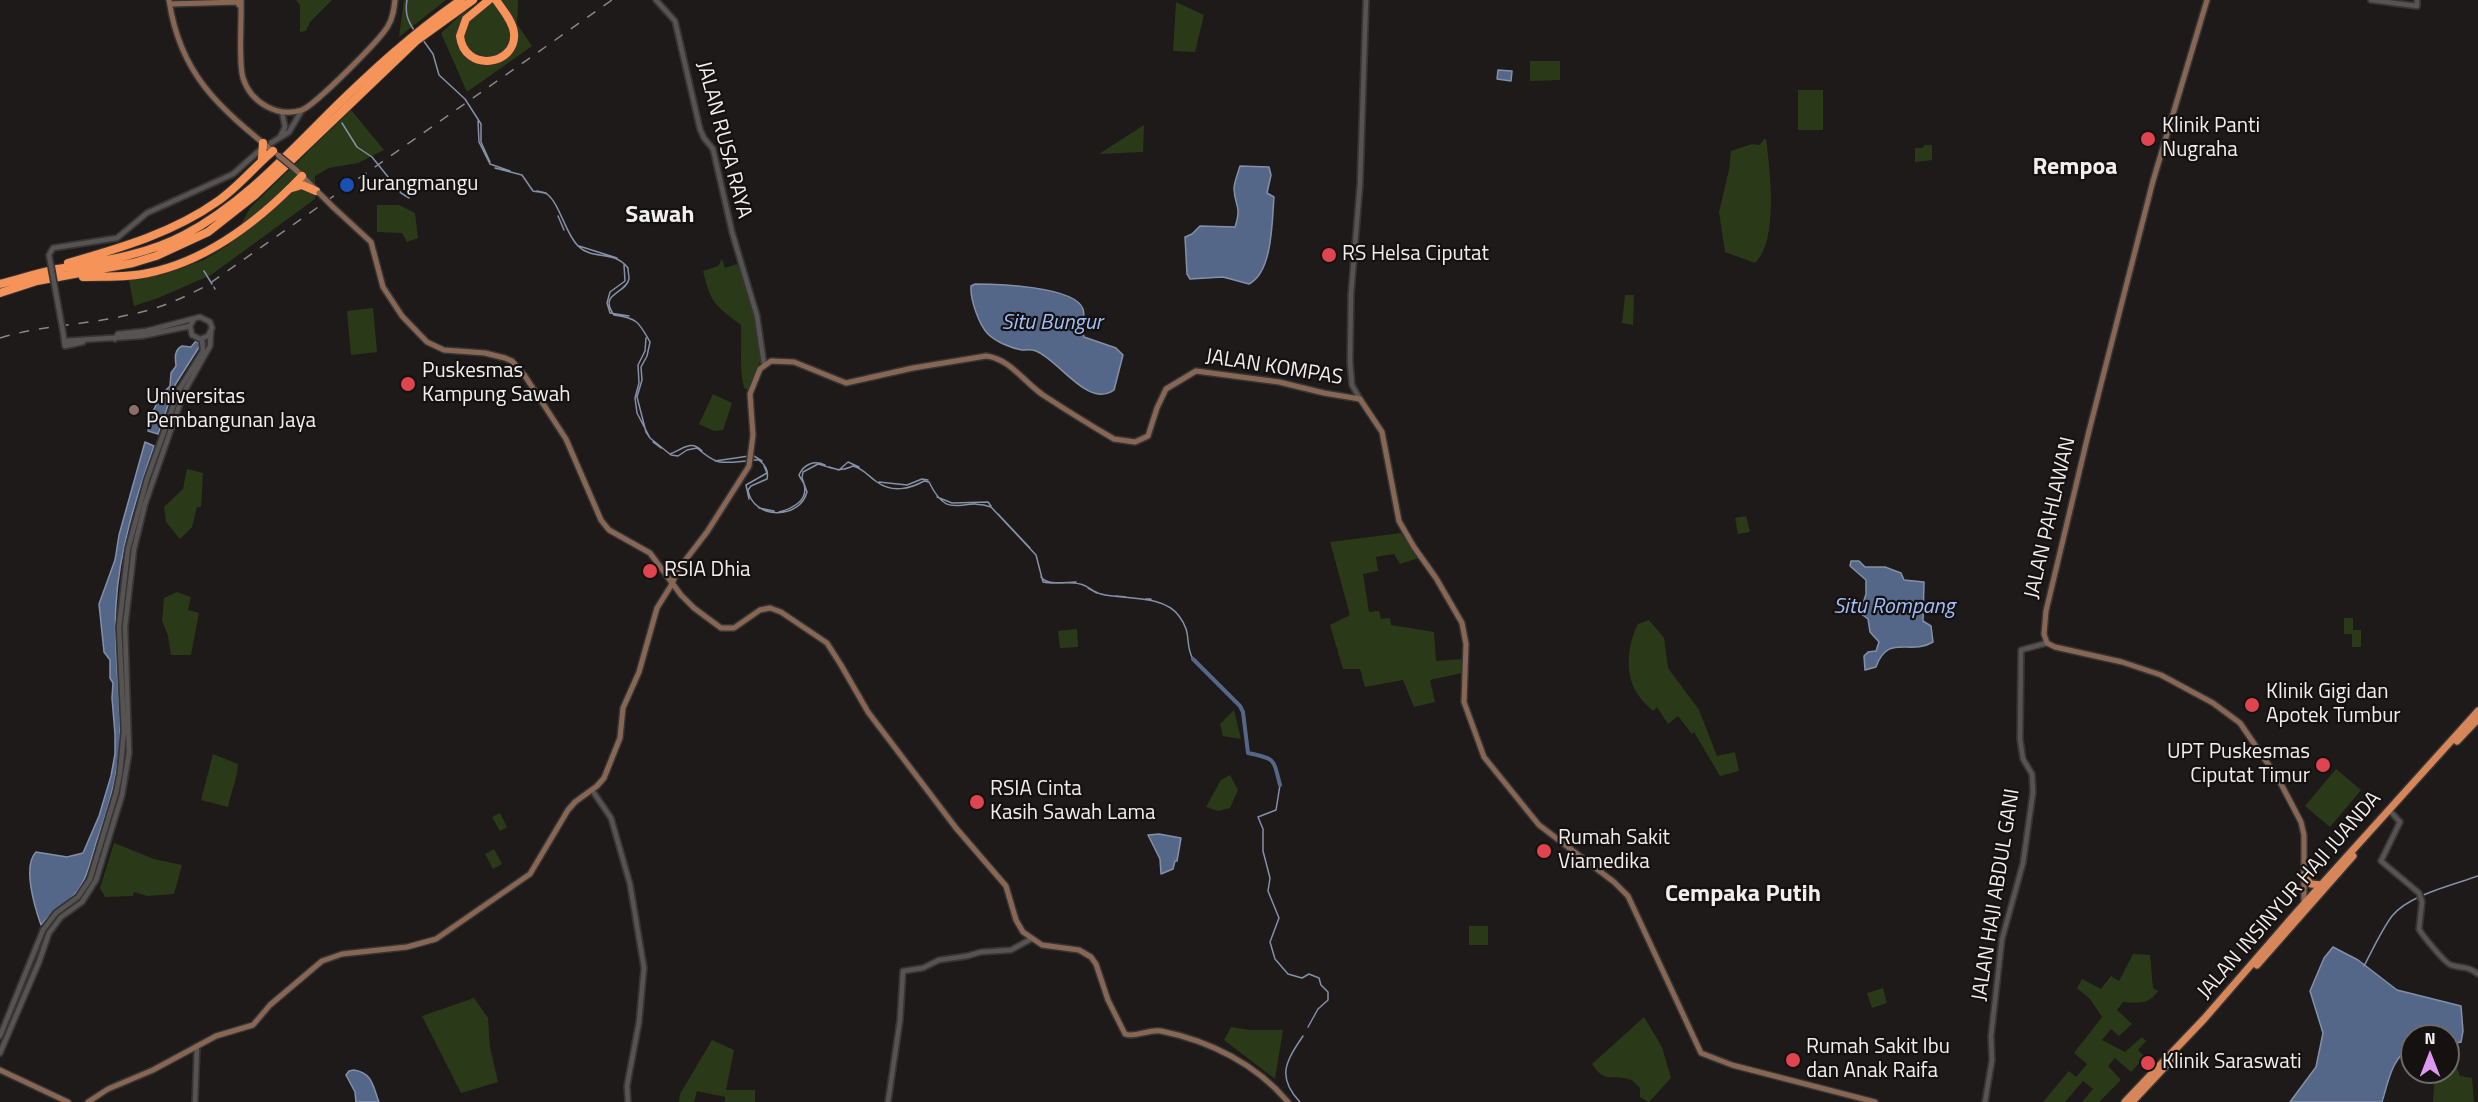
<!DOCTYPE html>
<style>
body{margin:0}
#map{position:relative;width:2478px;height:1102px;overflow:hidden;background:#1d1a19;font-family:"Titillium Web",sans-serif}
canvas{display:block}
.north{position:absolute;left:2400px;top:1024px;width:60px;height:60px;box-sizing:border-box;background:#141110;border:2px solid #6c6a69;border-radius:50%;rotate:0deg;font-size:16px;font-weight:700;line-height:24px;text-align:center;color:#f1efee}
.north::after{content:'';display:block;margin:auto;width:21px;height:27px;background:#df98f1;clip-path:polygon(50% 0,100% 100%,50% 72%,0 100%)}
</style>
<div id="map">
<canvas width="2478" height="1102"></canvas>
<div class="north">N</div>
</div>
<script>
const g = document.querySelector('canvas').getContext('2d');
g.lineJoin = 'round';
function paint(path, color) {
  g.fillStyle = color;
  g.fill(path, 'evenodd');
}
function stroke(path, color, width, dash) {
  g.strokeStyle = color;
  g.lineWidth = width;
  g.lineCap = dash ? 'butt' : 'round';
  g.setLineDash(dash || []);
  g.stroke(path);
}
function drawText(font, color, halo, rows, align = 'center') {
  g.font = font + ' "Titillium Web",sans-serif';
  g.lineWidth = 4.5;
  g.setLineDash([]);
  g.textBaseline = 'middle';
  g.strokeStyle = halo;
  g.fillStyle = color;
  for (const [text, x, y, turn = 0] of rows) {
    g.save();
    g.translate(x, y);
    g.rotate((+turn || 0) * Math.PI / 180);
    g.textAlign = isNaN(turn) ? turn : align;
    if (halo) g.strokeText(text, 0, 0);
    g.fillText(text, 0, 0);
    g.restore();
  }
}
paint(new Path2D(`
 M296 0H332L310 22 306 31 300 32V5Z
 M404 0H446L399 37Z
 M489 0H518L517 24 532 46 467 92 441 33 464 12Z
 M1176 2 1204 15 1195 52 1173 51Z
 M1530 61H1560V80L1530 81Z
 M1798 90H1823V130H1798Z
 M351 110 384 150 358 163 329 168 315 176V199L211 275 158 298 134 306 129 280 162 275 204 260 230 244 250 208Z
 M1144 125 1143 152 1099 154Z
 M1764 139H1766C1770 169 1779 241 1755 263L1725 252 1719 212 1729 170 1731 151 1752 144 1760 145Z
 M1924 145H1932V160L1915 162V148H1923Z
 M377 205H399L415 213 418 238 407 242 402 233 377 232Z
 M722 259 725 268 737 264 741 273 757 327 760 362 748 390 744 388C739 367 742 346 741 325 715 305 711 304 703 271L718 266Z
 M1625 295H1634L1633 325 1622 323Z
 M373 308 377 352 351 355 347 311Z
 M713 394 732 403 723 430 714 431 699 424Z
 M187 469 203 473 201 507H197L192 527 180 539 166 522 164 507 183 489Z
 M1746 516 1750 532 1738 534 1735 518Z
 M1401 533 1418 558 1400 564 1394 554 1376 557 1378 571 1363 574 1369 612 1379 611 1381 619 1390 618 1391 625 1434 632 1436 661 1462 659V673L1430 680 1435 702 1414 707 1403 680 1365 687 1360 669H1343L1330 625 1350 615 1330 542Z
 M177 592 191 597 188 610 199 613 191 655H171L168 636 162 620 164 598Z
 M2344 618H2353V630H2361V647H2352V634H2344Z
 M1649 620 1664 638 1668 668 1699 710 1717 756 1735 752 1739 771 1720 776 1694 732 1692 734 1678 716 1668 724 1657 707 1653 711C1647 705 1641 700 1637 693 1624 673 1628 643 1638 624Z
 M1077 629 1078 647 1060 648 1058 631Z
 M1234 710 1241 739 1223 736 1220 724Z
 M213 754 238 764C237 780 231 792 228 807L201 800Z
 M2336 769 2361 790 2330 827 2305 806Z
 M1230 775 1238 790 1230 808 1218 811 1206 807 1221 780Z
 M500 813 507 827 500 831 492 817Z
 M114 843 154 859 182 865 174 894 147 896 134 892 133 896 105 897 100 888Z
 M494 849 502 864 493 869 485 854Z
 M1469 926H1488V945H1469Z
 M2133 954 2150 955 2153 988 2158 991C2149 1005 2138 1003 2123 1002L2117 1010 2132 1024 2119 1036 2111 1029 2102 1040 2125 1052 2142 1037 2146 1041 2138 1050 2145 1057 2131 1072 2115 1058 2108 1066 2121 1080 2099 1102H2082L2093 1089 2083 1081 2065 1102H2043L2069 1071 2076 1077 2087 1064 2074 1053 2102 1017 2090 999 2077 988 2082 979 2101 989 2111 976 2119 981Z
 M1883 988 1887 1003 1872 1008 1867 993Z
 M474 998 488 1018 490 1047 498 1082 461 1093 422 1016Z
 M1644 1017 1662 1047 1671 1078 1649 1102 1640 1097V1088L1632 1080C1612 1073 1606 1085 1592 1064Z
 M1231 1027 1249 1030H1283L1275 1079 1224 1040Z
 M712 1040 734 1050 726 1090H755V1102H725V1097L697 1091 694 1102H679L680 1094Z
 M2448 1068H2457L2460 1076 2472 1078 2474 1102H2433L2435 1072H2448Z`), '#2a3a18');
const water = new Path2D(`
 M1498 70 1512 71 1511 81 1497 79Z
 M1240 166 1269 167 1271 175 1267 193 1274 197C1272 220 1273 272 1249 284L1223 277 1190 279 1187 274 1185 237 1192 234 1200 226 1235 227C1242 205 1235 208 1234 189 1234 182 1238 173 1240 166Z
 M975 284C996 284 1075 286 1083 309 1086 318 1081 328 1084 337L1116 348 1123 355 1114 390C1088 409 1058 359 1036 351 1031 349 1026 350 1022 350 1011 348 996 342 988 334 979 325 970 299 971 286Z
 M196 341 201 344 175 385 158 434 148 431 150 417 161 395 170 386 171 373 176 366C175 358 174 350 182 346L191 347Z
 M145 442 154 446C136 498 119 550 116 605 113 650 121 694 120 738 119 773 109 807 97 840 92 855 89 874 80 887 71 903 52 910 41 925 35 908 22 866 36 852L67 857 83 853 99 816 111 776 115 754V734L112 698 113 683 110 678V660L104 652 99 604 115 560 119 535Z
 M1851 561H1859L1865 567H1885L1901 573 1904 580 1924 582 1923 621 1931 626 1933 642C1910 656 1888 633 1876 667L1865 670 1864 656 1868 652 1876 651 1879 642 1870 632 1868 619 1860 613 1866 594V580L1850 566Z
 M1159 834 1181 838 1177 861H1175L1173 869 1161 874 1160 859 1148 835Z
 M2333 947 2358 960 2397 990 2461 1006 2463 1031 2461 1042 2448 1045V1036H2412V1047C2392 1056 2388 1083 2382 1102H2290L2316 1067 2323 1033 2310 991 2324 958Z
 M354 1070C373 1073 373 1087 379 1102H356L355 1092 346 1075 349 1071Z`);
paint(water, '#556789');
stroke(water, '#8490a7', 1.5);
stroke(new Path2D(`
 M407 0C405 12 407 20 414 30
 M423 40 433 54 439 75 465 99 481 124V142L490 162
 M478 121 479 142 490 164 510 171
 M342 123 357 147 372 157 401 193 409 198
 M495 168 522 175 533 191C537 192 543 192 547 194 560 204 565 233 578 246 593 261 613 249 628 268 628 272 629 275 629 279 626 294 598 293 614 315 637 318 639 322 650 342L647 356 641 367 642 380 637 397 646 432 650 438 671 455 678 456 687 450 697 448C718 466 721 463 747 461
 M537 191 546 193
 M558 216 564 230
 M579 246 617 258
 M624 265 625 281 610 292 607 303 610 313 629 316
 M204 271 212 284
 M214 287 215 289
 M646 338 645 351 638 365 639 383 635 398 637 413 650 438
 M653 442 661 448
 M670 454C682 450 691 439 702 451
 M754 456 762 461
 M752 460H759C765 465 769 470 767 479L751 486 748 490C753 520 800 520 807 492L802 478 803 472 818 464C833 468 838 473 853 466 864 469 868 476 877 482 892 493 910 489 924 481L929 482C949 523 961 496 991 507L1036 555 1043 582C1055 585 1068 581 1080 584 1087 585 1093 592 1101 594 1123 600 1163 594 1179 616 1193 634 1184 644 1193 659
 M715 461 749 456
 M829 467 839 470 848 462 859 467
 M879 482 907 485 922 479 928 480
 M937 497 952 503 988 502 991 506
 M749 499 746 485 767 473 764 466
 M759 508 774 511
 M779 512C791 509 809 501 804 484 803 481 800 478 799 475 804 464 814 460 825 465
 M998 514 1030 548
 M1041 577C1048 586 1065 582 1076 582
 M1088 588 1097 593
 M1116 596 1126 597
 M1146 599H1151
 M1280 785 1276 810 1258 817 1263 829V851L1270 878 1268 891 1279 918 1270 942 1275 959 1288 974 1302 978 1309 974 1319 978 1321 985 1328 992V1000L1318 1009 1308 1027
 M2364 966C2373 949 2381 931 2392 916 2409 895 2453 885 2478 876
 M1300 1102C1276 1077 1286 1061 1303 1036`), '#8490a7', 1.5);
stroke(new Path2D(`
 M1193 659 1240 706 1243 712 1248 753C1276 759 1273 758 1280 785`), '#556789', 4);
const tertiary = new Path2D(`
 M656 0 675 21 700 129 704 138 713 149 732 232 757 316 764 364
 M2371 0 2417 6V0
 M281 135 285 127 282 112
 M271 143 289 132 302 110
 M49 255 53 248 117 238 147 213 233 174 259 151
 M63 332 65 346 83 342
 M115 339 118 334 146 331 200 317 210 322 212 328 208 336 200 339 192 335 190 326 194 319
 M64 341 142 336 190 326
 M1360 399 1352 385 1350 362 1351 294 1360 184 1366 0
 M592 790 611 818 630 884 644 968 639 1022 627 1086 628 1102
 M2391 812 2400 822 2381 861 2419 893 2422 902 2419 929C2422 935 2446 964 2451 965 2463 969 2466 965 2478 974
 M0 1036 43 930 56 913 78 897 90 879 116 793 120 773 124 731 119 627 128 549 147 479 179 390 203 351 202 339
 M0 1053 39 962 49 933 61 917 82 902 96 880 122 795 129 753 125 627 134 549 145 504 184 392 210 346 211 331
 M195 1102 197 1046
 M888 1102 900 1020 903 971 923 968 939 960 967 956 981 952 1011 950 1031 939
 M1985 1102 1992 1060 1991 1036 2002 939 2023 863 2033 792 2032 774 2023 759 2020 739 2021 650 2047 643`);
const secondary = new Path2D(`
 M169 0C180 75 219 107 274 152
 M241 0C242 21 238 60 243 78 251 103 278 118 302 110 315 105 380 40 388 26 393 18 394 9 395 0
 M2207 0 2153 181 2089 431 2046 611 2044 634 2047 643 2055 647 2122 662 2161 675 2213 703 2240 723 2279 780 2301 822 2304 835V905
 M170 4 239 2V5
 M296 170 316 190
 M333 207 371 242 383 287 402 316 427 342 444 350 485 353 505 358 512 361 525 376 566 439 601 520 609 530 650 553 681 595 694 608 721 628H734L760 610 770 608 781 612 827 643 841 665 868 712 956 828 1006 886 1016 920 1023 932 1042 945 1079 950 1091 957 1096 964 1108 1000 1125 1034C1135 1038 1149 1029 1161 1031 1210 1041 1256 1064 1288 1102
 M0 1070 68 1102
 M88 1102 108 1089 153 1070 216 1036 253 1025 270 1005 322 961 342 954 407 947 436 939 530 874 568 810 575 802 597 786 604 778 620 738 623 708 639 672 657 608 672 584 677 571 707 532 749 466 753 435 750 394 760 369 771 361 794 362 846 383 913 368 986 356C1009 358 1025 383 1043 395 1066 410 1090 425 1114 439L1135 442 1148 436 1157 408 1166 389 1196 371 1279 382 1324 393 1360 399 1382 432 1399 521 1414 547 1436 578 1462 623 1466 644 1464 702 1484 757 1539 825 1614 882 1628 896 1701 1053 1732 1065 1875 1102`);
const trunk = new Path2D(`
 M2457 741 2478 719
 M2303 876 2311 884 2322 885
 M2257 965 2353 856
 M2125 1102 2204 1019 2296 913 2478 711
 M2132 1102 2173 1058`);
const motorway = new Path2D(`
 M489 0 466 19 460 36C464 73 517 66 514 33 513 21 502 9 496 0
 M262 159 263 143
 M292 188 302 185 316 191
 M68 263C120 248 173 233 218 201 238 187 254 167 273 151
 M83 277C104 276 127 278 148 273 207 261 261 219 302 176
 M0 284C19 279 38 273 57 269 100 261 144 256 184 235 240 206 285 157 330 112 371 72 413 33 461 0
 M0 293 37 281 133 263 156 256 208 232 255 195 416 41 473 0`);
stroke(tertiary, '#363434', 8);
stroke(secondary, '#363434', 8);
stroke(trunk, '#363434', 10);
stroke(motorway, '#363434', 10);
stroke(tertiary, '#575352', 4.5);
stroke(secondary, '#876654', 5);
stroke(trunk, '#d68658', 7);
stroke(motorway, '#f69359', 8);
stroke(new Path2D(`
 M0 338C42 325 86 325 128 315 156 310 181 299 206 286L612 0`), '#8a8887', 1.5, [10, 10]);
const tertiaryBridge = new Path2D(`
 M49 255 63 332`);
const secondaryBridge = new Path2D(`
 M278 155 296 170
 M319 193 333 207`);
stroke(tertiaryBridge, '#363434', 8, []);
stroke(secondaryBridge, '#363434', 8, []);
stroke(tertiaryBridge, '#575352', 4.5);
stroke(secondaryBridge, '#876654', 5);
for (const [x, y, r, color] of [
 [2148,139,8,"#e0444e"],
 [347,185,8,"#1a4fb4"],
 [1329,255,8,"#e0444e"],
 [408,384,8,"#e0444e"],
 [134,410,6,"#8d6e63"],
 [650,571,8,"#e0444e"],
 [2252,705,8,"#e0444e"],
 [2323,765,8,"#e0444e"],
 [977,802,8,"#e0444e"],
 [1544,851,8,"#e0444e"],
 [1793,1060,8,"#e0444e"],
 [2148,1063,8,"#e0444e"]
]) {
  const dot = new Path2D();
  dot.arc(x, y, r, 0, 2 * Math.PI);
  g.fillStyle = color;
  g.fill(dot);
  stroke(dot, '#141110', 2);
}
drawText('21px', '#f1efee', '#141110', [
 ["Klinik Panti",2162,127],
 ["Nugraha",2162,151],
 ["Jurangmangu",360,185],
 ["RS Helsa Ciputat",1342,255],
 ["Puskesmas",422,372],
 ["Kampung Sawah",422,396],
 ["Universitas",146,398],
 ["Pembangunan Jaya",146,422],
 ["RSIA Dhia",664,571],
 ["Klinik Gigi dan",2266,693],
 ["Apotek Tumbur",2266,717],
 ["UPT Puskesmas",2310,753,"right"],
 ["Ciputat Timur",2310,777,"right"],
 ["RSIA Cinta",990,790],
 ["Kasih Sawah Lama",990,814],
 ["Rumah Sakit",1558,839],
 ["Viamedika",1558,863],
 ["Rumah Sakit Ibu",1806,1048],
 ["dan Anak Raifa",1806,1072],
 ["Klinik Saraswati",2162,1063]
], 'left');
drawText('21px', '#f1efee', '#141110', [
 ["JALAN RUSA RAYA",723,140,75],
 ["JALAN KOMPAS",1274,368,9],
 ["JALAN PAHLAWAN",2051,518,-77],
 ["JALAN HAJI ABDUL GANI",1997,895,-81],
 ["JALAN INSINYUR HAJI JUANDA",2290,896,-49]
]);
drawText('italic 22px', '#a1bffa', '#141110', [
 ["Situ Bungur",1052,324],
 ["Situ Rompang",1894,608]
]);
drawText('bold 24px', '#f1efee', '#141110', [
 ["Rempoa",2075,168],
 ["Sawah",660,216],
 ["Cempaka Putih",1743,895]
]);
</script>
